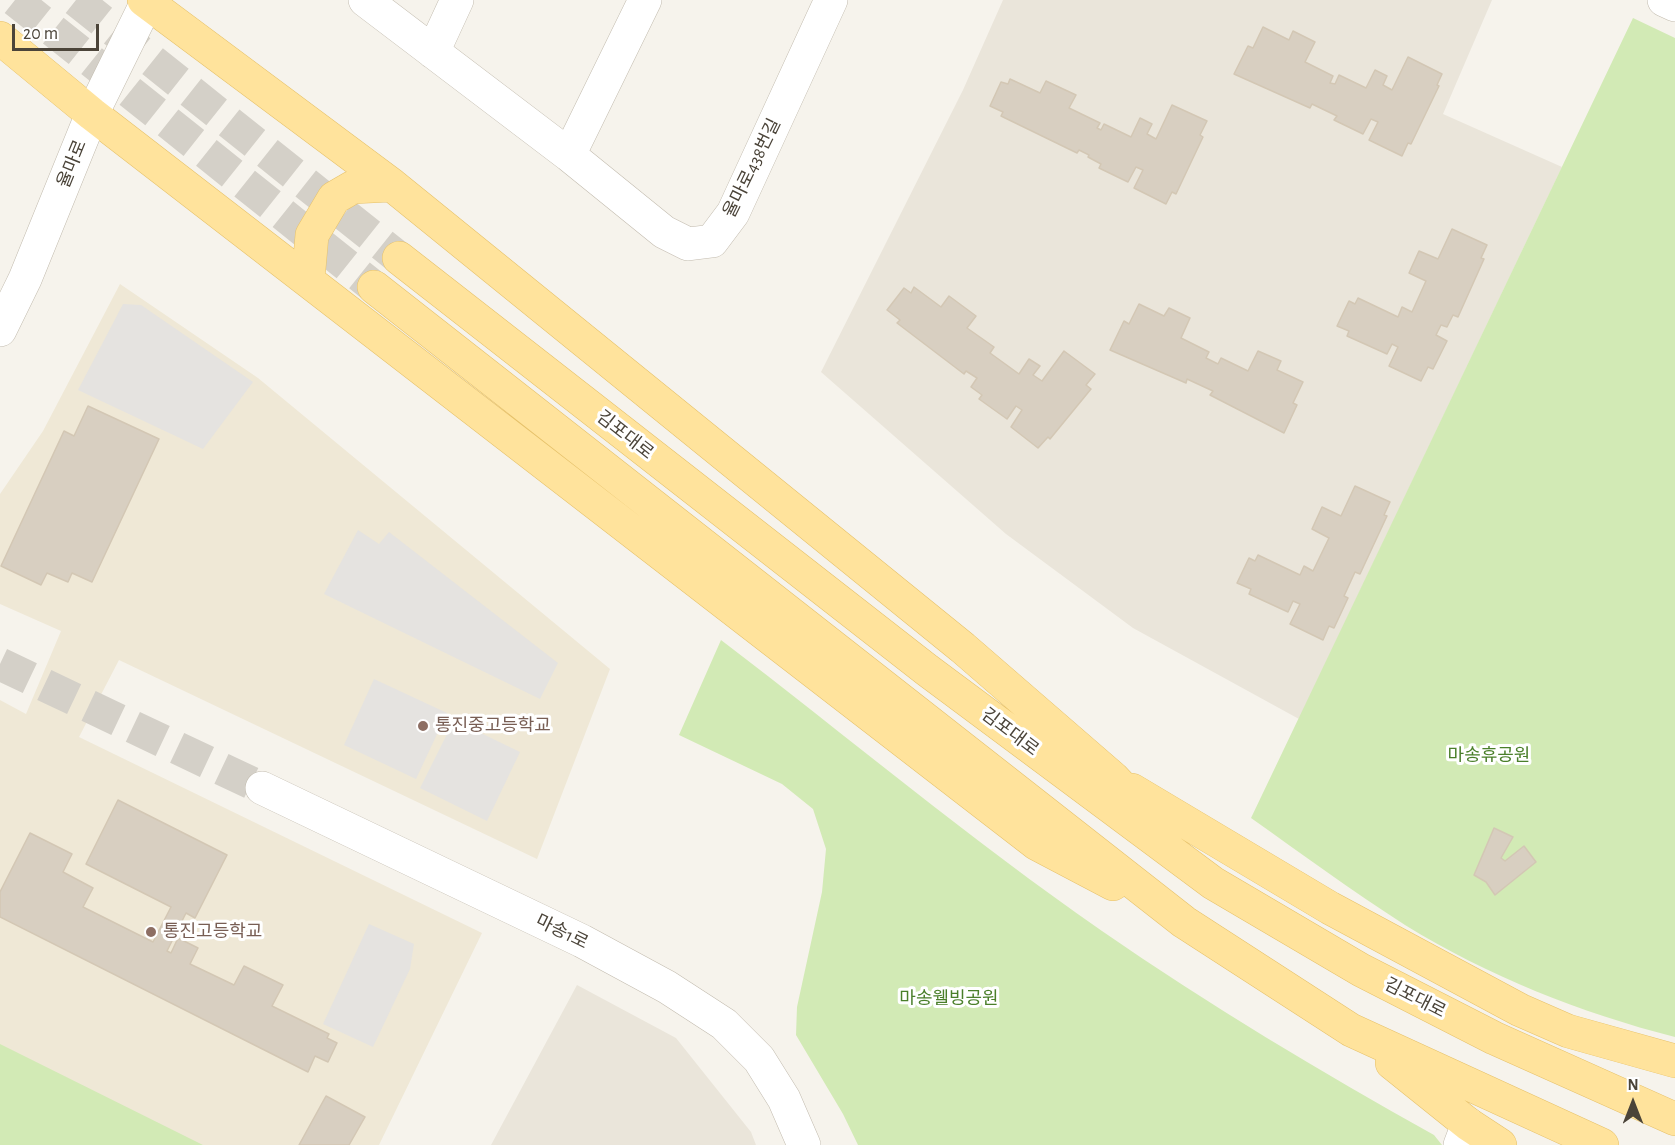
<!DOCTYPE html>
<meta charset="utf-8">
<style>
body{margin:0}
#map{position:relative;width:1675px;height:1145px;overflow:hidden;background:#f6f3ec;font-family:"Alegreya Sans",sans-serif}
canvas{display:block}
.north{position:absolute;left:1603px;top:1073px;width:60px;height:60px;-webkit-text-stroke:4px #fff;paint-order:stroke;rotate:0deg;font-size:16px;font-weight:700;line-height:24px;text-align:center;color:#4b4439}
.north::after{content:'';display:block;margin:auto;width:21px;height:27px;background:#4b4439;clip-path:polygon(50% 0,100% 100%,50% 72%,0 100%)}
.scale{position:absolute;left:12px;top:24px;width:87px;height:27px;box-sizing:border-box;border:3px solid #4b4439;border-top:0;padding-left:8px;font-size:18px;line-height:21px;white-space:nowrap;color:#4b4439;-webkit-text-stroke:4px #fff;paint-order:stroke}
</style>
<div id="map">
<canvas width="1675" height="1145"></canvas>
<div class="north">N</div>
<div class="scale">20 m</div>
</div>
<script>
const g = document.querySelector('canvas').getContext('2d');
g.lineJoin = 'round';
function paint(path, color) {
  g.fillStyle = color;
  g.fill(path, 'evenodd');
}
function stroke(path, color, width, dash) {
  g.strokeStyle = color;
  g.lineWidth = width;
  g.lineCap = dash ? 'butt' : 'round';
  g.setLineDash(dash || []);
  g.stroke(path);
}
function drawText(font, color, halo, rows, align = 'center') {
  g.font = font + ' "Alegreya Sans","Noto Sans KR",sans-serif';
  g.lineWidth = 6;
  g.setLineDash([]);
  g.textBaseline = 'middle';
  g.strokeStyle = halo;
  g.fillStyle = color;
  for (const [text, x, y, turn = 0] of rows) {
    g.save();
    g.translate(x, y);
    g.rotate((+turn || 0) * Math.PI / 180);
    g.textAlign = isNaN(turn) ? turn : align;
    if (halo) g.strokeText(text, 0, 0);
    g.fillText(text, 0, 0);
    g.restore();
  }
}
paint(new Path2D(`
 M1003 0H1492L1443 114 1562 167 1299 719 1133 628 1006 534 821 372 963 90Z
 M577 985 676 1038 751 1132 756 1145H491Z`), '#eae5da');
paint(new Path2D(`
 M120 284 258 378 610 669 537 859 119 660 79 737 482 933 379 1145H0V700L26 714 61 631 0 604V494L43 431Z`), '#efe8d6');
paint(new Path2D(`
 M1633 18 1675 38V1037C1581 1013 1488 976 1405 925 1352 891 1302 854 1251 818Z
 M721 640C848 737 971 840 1102 931 1209 1005 1321 1072 1434 1135L1442 1145H858L843 1114 796 1035 797 1007 822 892 826 849 813 809 782 784 679 735Z
 M0 1043V1044L203 1145H0Z`), '#d2eab5');
paint(new Path2D(`
 M123 304 141 305 253 382 203 449 78 390Z
 M358 530 379 544 389 532 558 663 540 699 324 594Z
 M374 679 447 713 416 779 344 745Z
 M454 720 520 752 487 821 420 788Z
 M369 924 414 944 410 969 373 1047 323 1024Z`), '#e5e3e0');
const building = new Path2D(`
 M1263 27 1289 40 1293 31 1315 42 1305 62 1333 76 1330 83 1335 84 1339 75 1366 88 1375 70 1387 76 1383 85 1392 90 1408 57 1442 74 1437 85 1439 86 1411 144 1408 143 1402 156 1369 140 1378 122 1371 119 1363 134 1334 120 1337 116 1312 104 1310 108 1234 74 1248 46 1253 48Z
 M1010 79 1040 93 1046 81 1076 95 1069 108 1100 123 1097 128 1101 130 1104 124 1131 137 1140 118 1152 124 1147 134 1156 139 1172 105 1207 121 1200 135 1203 137 1176 194 1172 192 1166 204 1134 188 1143 170 1136 167 1128 182 1099 168 1101 164 1088 157 1089 155 1079 150 1077 153 1001 116 1003 112 990 106 1001 82 1008 84Z
 M1452 229 1487 245 1481 258 1484 259 1458 317 1453 315 1447 327 1441 325 1436 335 1447 341 1433 369 1428 367 1421 381 1389 366 1398 347 1392 344 1387 354 1347 336 1349 331 1337 326 1349 301 1355 304 1358 298 1398 317 1402 307 1412 312 1426 281 1409 273 1419 251 1438 259Z
 M914 287 941 307 949 296 976 316 967 328 994 347 990 353 1019 374 1029 359 1040 366 1033 375 1042 381 1064 351 1095 374 1086 385 1091 389 1050 439 1048 437 1038 448 1011 427 1022 410 1016 406 1007 419 979 399 982 395 971 387 977 378 966 371 964 374 897 323 900 320 887 310 904 288 911 293Z
 M1139 304 1164 316 1169 308 1190 318 1181 338 1209 352 1206 358 1218 364 1221 358 1248 371 1258 351 1281 361 1277 370 1303 382 1293 403 1297 405 1284 433 1210 395 1213 391 1187 379 1186 383 1110 350 1124 321 1129 324Z
 M88 406 159 439 92 582 72 573 68 582 47 573 41 585 1 566 64 431 74 436Z
 M1355 486 1390 502 1384 515 1387 516 1360 574 1355 572 1344 596 1348 598 1334 628 1329 626 1323 640 1290 624 1300 604 1293 601 1288 612 1249 594 1251 589 1237 583 1249 558 1255 561 1258 555 1300 575 1304 566 1313 571 1329 538 1312 529 1322 507 1341 516Z
 M118 800 227 855 195 918 186 913 167 951 171 953 178 938 198 948 190 964 234 985 244 966 283 985 272 1006 329 1034 327 1038 337 1043 328 1062 315 1056 308 1072 0 917V892L30 833 72 854 63 872 93 888 83 907 153 942 171 907 86 864Z
 M1494 828 1513 837 1501 858 1505 861 1524 846 1536 862 1495 895 1486 882 1474 875Z
 M326 1096 365 1117 349 1145H299Z`);
paint(building, '#d8cfc1');
stroke(building, '#d3c7b4', 1.5);
stroke(new Path2D(`
 M0 664 262 788`), '#d4d0c8', 33, [33, 16]);
stroke(new Path2D(`
 M15 0 374 287
 M76 0 399 258`), '#d4d0c8', 33, [33, 16]);
const minor = new Path2D(`
 M365 0 569 155 664 232 688 244 712 241 733 213 831 0
 M1664 0 1675 5
 M433 52 457 0
 M569 155 645 0
 M0 330 25 279 92 114 148 0
 M262 788 582 941 667 987 724 1024 759 1059 784 1099 804 1145
 M1460 1145 1468 1124`);
const major = new Path2D(`
 M144 0 392 185 963 648 1113 778 1148 815
 M0 38 92 114 1037 844 1113 884
 M399 258 927 670 1213 883 1361 970 1494 1038 1675 1119
 M308 280 312 235 334 198 353 187 392 185
 M374 287 1184 922 1351 1030 1602 1145
 M1132 790 1330 908 1520 1010 1568 1031 1675 1061
 M1392 1063 1468 1124 1500 1145`);
stroke(minor, '#c2bbae', 34);
stroke(major, '#e6c16a', 34);
stroke(minor, '#fff', 33);
stroke(major, '#ffe39c', 33);
for (const [x, y, r, color] of [
 [423,726,6,"#8d6e63"],
 [151,932,6,"#8d6e63"]
]) {
  const dot = new Path2D();
  dot.arc(x, y, r, 0, 2 * Math.PI);
  g.fillStyle = color;
  g.fill(dot);
  stroke(dot, '#fff', 2);
}
drawText('18px', '#4b4439', '#fff', [
 ["율마로",72,164,-68],
 ["율마로438번길",752,168,-64],
 ["김포대로",625,435,38],
 ["김포대로",1010,732,37],
 ["마송1로",562,932,26],
 ["김포대로",1415,998,27]
]);
drawText('18px', '#785e54', '#fff', [
 ["통진중고등학교",435,726],
 ["통진고등학교",163,932]
], 'left');
drawText('18px', '#4a7f2a', '#fff', [
 ["마송휴공원",1489,756],
 ["마송웰빙공원",949,999]
]);
</script>
